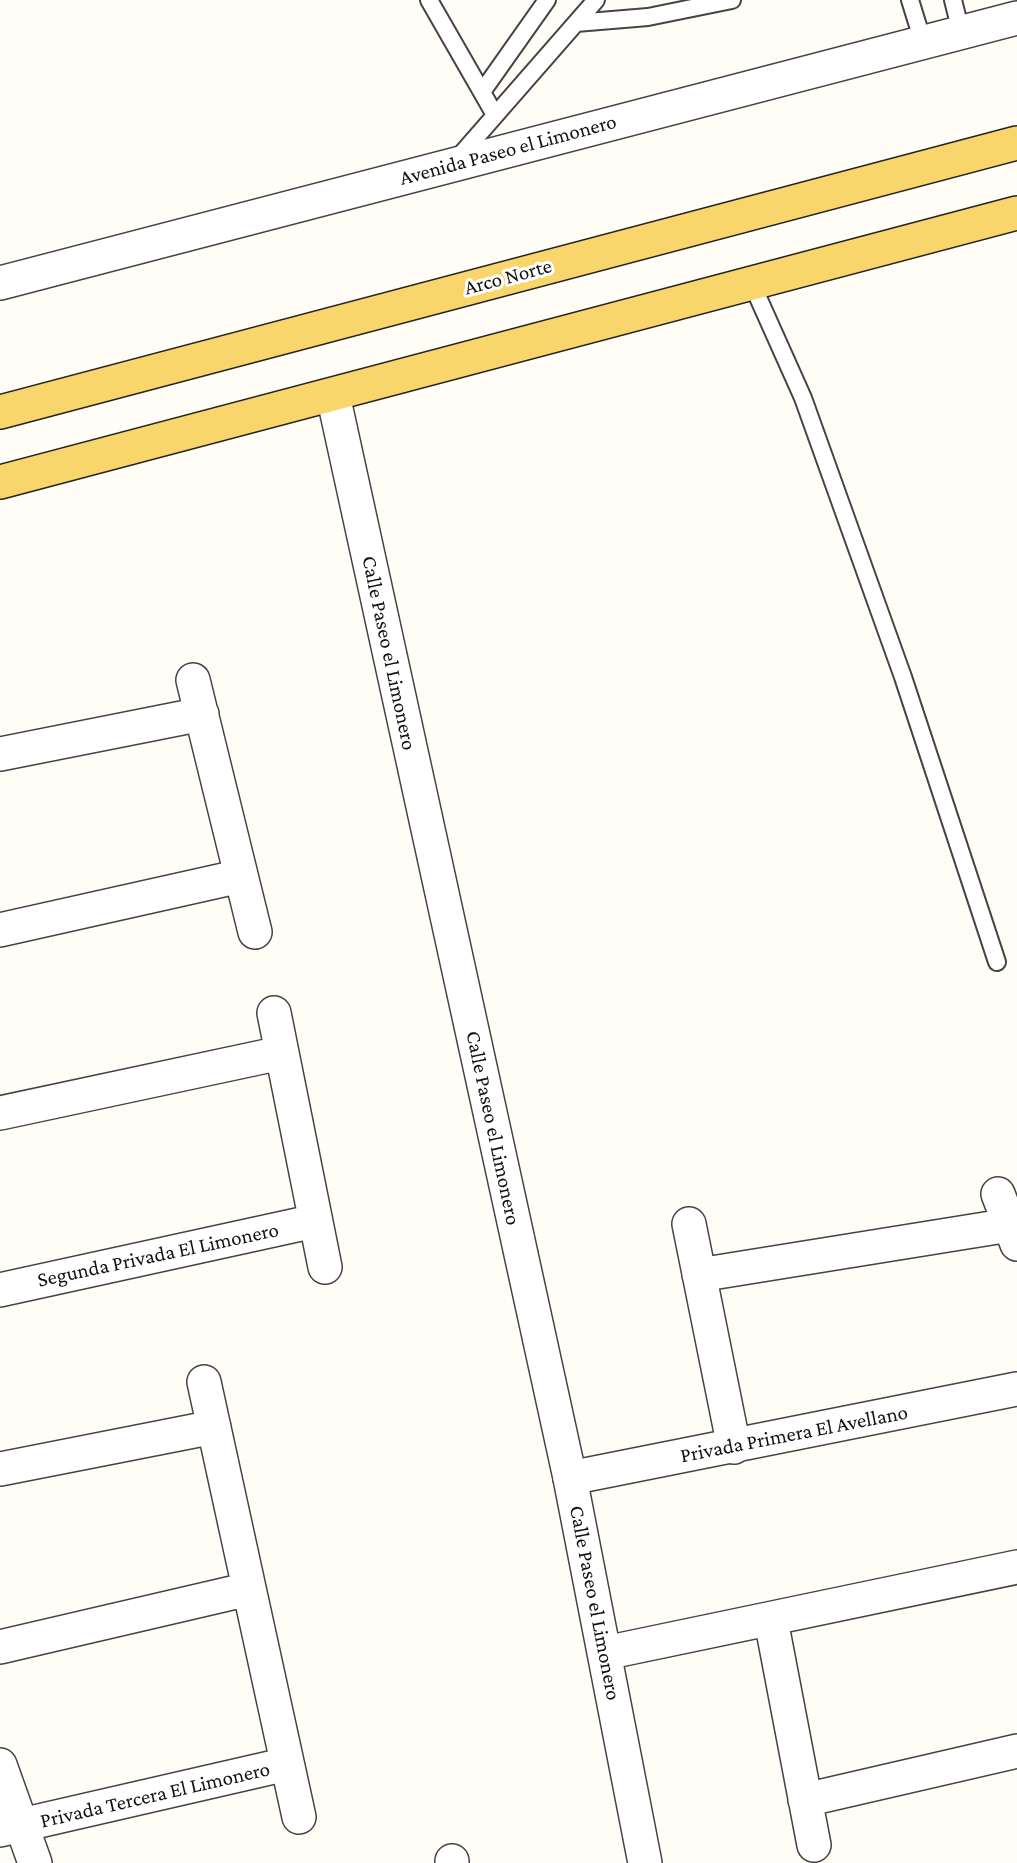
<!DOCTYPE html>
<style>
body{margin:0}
canvas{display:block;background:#fffdf5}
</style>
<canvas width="1017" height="1863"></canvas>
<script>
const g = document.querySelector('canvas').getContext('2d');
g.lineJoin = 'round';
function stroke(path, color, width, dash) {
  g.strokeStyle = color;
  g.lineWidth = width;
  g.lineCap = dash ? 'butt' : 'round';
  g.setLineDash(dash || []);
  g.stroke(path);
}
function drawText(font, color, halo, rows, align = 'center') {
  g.font = font + ' "Crimson Pro",serif';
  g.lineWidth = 6;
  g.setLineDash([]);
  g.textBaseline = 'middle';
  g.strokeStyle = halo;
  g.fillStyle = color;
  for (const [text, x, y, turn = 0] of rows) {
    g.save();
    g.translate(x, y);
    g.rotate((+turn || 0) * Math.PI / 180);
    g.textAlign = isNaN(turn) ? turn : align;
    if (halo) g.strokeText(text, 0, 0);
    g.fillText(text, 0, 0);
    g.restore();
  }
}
const service = new Path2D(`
 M429 0 495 115
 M910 0 923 42
 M953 0 961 32
 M576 23 648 17 732 0
 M482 92 547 0
 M457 159 596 0
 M752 284 803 398 903 677 997 962`);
const minor = new Path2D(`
 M0 283 1017 18
 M193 680 255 932
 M0 754 202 714
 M0 930 241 876
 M274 1013 325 1267
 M0 1113 281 1053
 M998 1194 1017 1244
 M689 1224 734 1447
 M699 1275 1010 1225
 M0 1290 315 1221
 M204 1382 299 1817
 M0 1469 214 1427
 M570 1478 1017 1389
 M771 1620 814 1845
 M0 1647 249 1589
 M605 1653 1017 1567
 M805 1800 1017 1751
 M0 1830 287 1764
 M452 1861V1863`);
const tertiary = new Path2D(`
 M333 395 570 1478 645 1863
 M0 1765 35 1863`);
const primary = new Path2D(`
 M0 412 1017 143
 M0 482 1017 213`);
stroke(service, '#444', 20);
stroke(minor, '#444', 36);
stroke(tertiary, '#444', 36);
stroke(primary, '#222', 36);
stroke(service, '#fff', 16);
stroke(minor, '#fff', 33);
stroke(tertiary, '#fff', 33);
stroke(primary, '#f9d66b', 33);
drawText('21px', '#111', '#fff', [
 ["Avenida Paseo el Limonero",508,150,-15],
 ["Arco Norte",508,277,-15],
 ["Calle Paseo el Limonero",389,653,78],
 ["Calle Paseo el Limonero",493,1128,78],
 ["Segunda Privada El Limonero",158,1255,-12],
 ["Privada Primera El Avellano",794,1434,-11],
 ["Calle Paseo el Limonero",595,1603,79],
 ["Privada Tercera El Limonero",155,1795,-13]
]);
</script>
